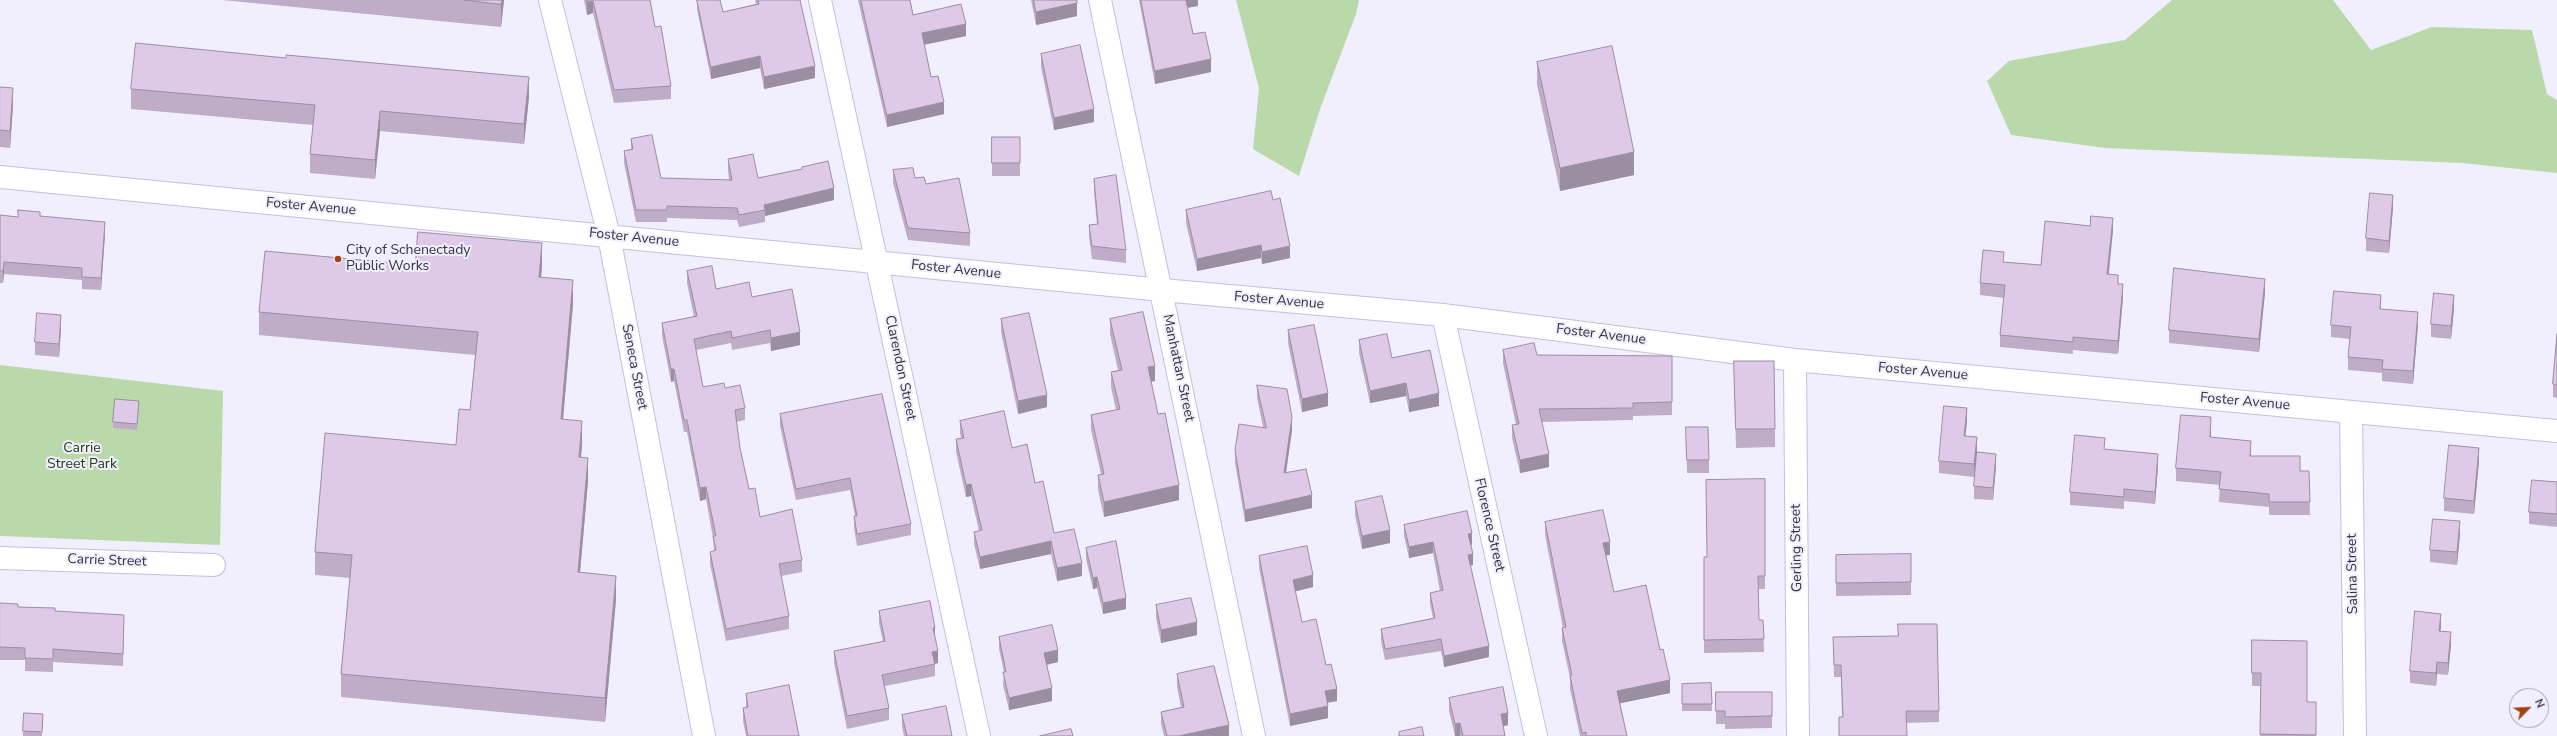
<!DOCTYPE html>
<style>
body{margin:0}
#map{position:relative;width:2557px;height:736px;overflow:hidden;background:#f1effd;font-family:"Nunito Sans",sans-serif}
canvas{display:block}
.north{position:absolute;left:2509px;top:688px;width:40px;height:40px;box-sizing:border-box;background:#f1effd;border:1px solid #a5a3b1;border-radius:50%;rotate:66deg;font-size:11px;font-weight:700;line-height:16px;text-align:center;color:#34323f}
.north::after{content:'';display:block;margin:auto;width:14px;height:18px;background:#a54014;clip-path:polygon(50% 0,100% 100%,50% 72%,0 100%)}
</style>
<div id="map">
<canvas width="2557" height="736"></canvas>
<div class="north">N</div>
</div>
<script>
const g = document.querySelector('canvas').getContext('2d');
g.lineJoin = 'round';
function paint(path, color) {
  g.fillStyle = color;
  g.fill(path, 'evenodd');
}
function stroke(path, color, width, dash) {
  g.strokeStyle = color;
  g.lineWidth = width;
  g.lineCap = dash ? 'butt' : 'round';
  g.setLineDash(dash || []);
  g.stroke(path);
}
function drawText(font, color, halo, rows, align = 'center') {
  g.font = font + ' "Nunito Sans",sans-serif';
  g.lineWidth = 4;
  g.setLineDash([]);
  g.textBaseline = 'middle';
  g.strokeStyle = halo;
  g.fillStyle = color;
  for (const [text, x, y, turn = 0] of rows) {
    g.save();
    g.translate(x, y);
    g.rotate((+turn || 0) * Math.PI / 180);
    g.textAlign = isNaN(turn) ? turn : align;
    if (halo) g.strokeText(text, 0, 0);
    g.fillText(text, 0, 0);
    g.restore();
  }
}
paint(new Path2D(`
 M1236 0H1359L1356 14 1320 109 1299 176 1253 149 1259 88Z
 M2172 0H2333L2371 50 2432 27 2532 30 2547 94 2557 100V173L2462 163 2105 148 2011 135 1987 81 2009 61 2125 40Z
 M0 365 223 391 220 545 0 536Z`), '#b9d9ab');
const minor = new Path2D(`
 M550 0 609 236 704 736
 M820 0 979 736
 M1100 0 1254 736
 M0 177 1162 290 1443 315 1795 360 2557 431
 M1443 315 1536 736
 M1795 360 1798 736
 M2351 412 2355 736
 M0 558 214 565`);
stroke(minor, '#c4bee0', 24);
stroke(minor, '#fff', 22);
paint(new Path2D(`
 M222 0H504L501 27Z
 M584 0H650L655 27 671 86V99L614 103 593 13 587 15Z
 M697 0H720L723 12 756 4 755 0H800L815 78 764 89 760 68 711 79 697 9Z
 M858 0H910L913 15 966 36 924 45 931 77 944 114 887 127Z
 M1031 0H1077V16L1036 25Z
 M1139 0H1198V6L1187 8 1193 34 1211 72 1155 84Z
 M1041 54 1094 122 1054 130 1041 67Z
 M1537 62 1634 175 1560 191 1537 85Z
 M0 87 13 105 10 148 0 147Z
 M131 89 529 97 524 144 380 131 375 179 310 173V154L313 125 131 109Z
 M992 137H1020V176H992Z
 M631 139 661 178 729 180 728 171V159L758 178 802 169V167L834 200 765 216V222L739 227 737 220 667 218V222H636L624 163V151L631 149Z
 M893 170 915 178 926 184 970 233V246L908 240 893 183Z
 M1094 179 1126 250V263L1092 259 1089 237V225L1097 224 1094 192Z
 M1273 200 1290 258 1262 264 1261 258 1197 271 1186 223V210Z
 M2393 208 2389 253 2366 251V238Z
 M0 215 18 217 40 216 105 234 101 290 82 289V280L4 274 3 283H0Z
 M2113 230 2109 274 2118 284 2123 297 2118 354 2073 350V354L2000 347V335L2004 298 1980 295V283L2004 262 2041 265Z
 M415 265 542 266 541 277 573 304 563 419 582 444 581 457 588 481 580 572 616 599 605 722 341 697V674L350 578 315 575V552L456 445 470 410 475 355 259 335V312Z
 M687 271 716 289 752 297 800 345 771 351 770 343 732 350 731 343 696 350 703 387 725 388 745 408V420L736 422 740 448 749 489 760 517 802 560V572L781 576 789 616V629L726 641 710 564V552L714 551 713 538 706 499 700 501 687 432H684L674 381 671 382 662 336V323L694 317 687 283Z
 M2265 292 2259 352 2169 343V330Z
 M2454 308 2451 339 2431 337V324Z
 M2381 309 2418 325 2413 384 2382 381V373L2348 370V357L2350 339 2331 337V325Z
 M1001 319 1047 407 1018 414 1001 332Z
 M1110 319 1155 381 1151 382 1158 414 1179 500 1104 517 1098 490V475L1101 474 1091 430V415L1116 410 1111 387V372L1118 370 1110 334Z
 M61 328 59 357 35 355V342Z
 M1288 330 1328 406 1302 412 1288 343Z
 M2557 334V398L2553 397V384Z
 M1359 340 1392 358 1439 406 1409 412 1406 396 1370 403 1359 353Z
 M1503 350 1537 355 1672 356V415L1633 416V420L1541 422 1549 467 1520 473 1512 438V425H1516L1503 363Z
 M1734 361 1775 429V447L1736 448Z
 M1257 385 1292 430 1286 473 1312 508 1245 522 1235 463V450L1263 427 1257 398Z
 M139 408 137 430 113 428V422Z
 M780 414 911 524V535L857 546 854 528V516H855L850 490 796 500 780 426Z
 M960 421 1012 448 1035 483 1054 533 1082 576 1057 581 1051 554 980 569 974 544V532L979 531 971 496 966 497 956 452V439L961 438 960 433Z
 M1967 421 1965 436 1977 450 1974 477 1939 473V461Z
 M2211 430V437L2251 456 2300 471H2309L2310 515H2269V507L2219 502 2220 485 2176 481V468Z
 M1686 440 1709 460V473H1687Z
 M2105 449 2158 466 2155 504 2124 501V509L2070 505V492Z
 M2479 461 2474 514 2444 511V498Z
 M1996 466 1993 500 1974 499V486Z
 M1765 479V589H1758L1759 620H1763L1764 652 1704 653V557H1707Z
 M2557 482V527L2529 524V512Z
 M1355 502 1390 543 1362 549 1355 515Z
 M1545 522 1610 555H1606L1614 592 1660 650 1670 693 1620 703 1627 736H1580L1570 689V678L1562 641V628H1563L1545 535Z
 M1404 525 1472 545H1471L1473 565 1470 566 1489 657 1444 667 1441 651 1385 660 1381 641V629L1433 618 1430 604V593L1440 591 1433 553 1409 558 1404 536Z
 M2460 534 2457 565 2430 562V550Z
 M1086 548 1126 609 1103 614 1097 588 1093 589 1086 559Z
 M1836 555 1911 582V595L1836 596Z
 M1259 556 1313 587 1295 591 1302 622 1326 665 1337 701 1327 703 1328 718 1290 726 1259 568Z
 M0 603 18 607 55 611 124 627 123 666 53 662V672L25 671V660H0Z
 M1156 605 1197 635 1161 643 1156 618Z
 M879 611 935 638 938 663 935 664V676L885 686 889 708V720L847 729 834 663V651L883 642 879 623Z
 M2441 626 2440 631 2451 644 2448 675 2437 674 2436 686 2410 683V671Z
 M999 637 1058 662 1047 665 1052 701 1009 710 1003 685 1004 672 999 649Z
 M1833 637 1939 711V722L1906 723 1842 717 1841 677H1834Z
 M2252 640 2307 702H2316V736H2260L2261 686H2252Z
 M1177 674 1229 736H1164L1161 724V712L1181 707 1177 687Z
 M1711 683 1712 711H1682V684Z
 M1716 692H1772V728L1725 729V724H1716Z
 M746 694 799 736H746L743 721V708H746Z
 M1449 698 1508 725 1503 726 1505 736H1455L1449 711Z
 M24 713 43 714 42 736H23Z
 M902 715 952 736H904L902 727Z`), '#bfadc8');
paint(new Path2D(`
 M502 0H504L501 27V4Z
 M1185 0H1198V6L1185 8Z
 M593 1V13L587 15V2Z
 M1077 3V16L1036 25V12Z
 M966 24V36L922 45V33Z
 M760 56V68L711 79V67Z
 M1211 59V72L1155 84V71Z
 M815 66V78L764 89V77Z
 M529 77V97L524 144V124Z
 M13 88V105L10 148V131Z
 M944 102V114L887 127V115Z
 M1094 109V122L1054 130V118Z
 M380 111V131L375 179V160Z
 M1634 152V175L1560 191V168Z
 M834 188V200L765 216V210L764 205Z
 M2393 195V208L2389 253V241Z
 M2113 218V230L2107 287V274Z
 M105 222V234L101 290V278Z
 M542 243V266L539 300V277Z
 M1261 245V258L1197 271V259Z
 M1290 246V258L1262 264V252Z
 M4 262V274L3 283V271Z
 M2265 279V292L2259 352V339Z
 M573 280V304L561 442V419Z
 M2123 284V297L2118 354V341Z
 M2381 295V308L2380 321V309Z
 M2454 295V308L2451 339V326Z
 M2418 312V325L2413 384V371Z
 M61 315V328L59 357V344Z
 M800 332V345L771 351V338Z
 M1155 366V381L1148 382V367Z
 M671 369H674V381L671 382Z
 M1406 383V396L1370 403V391Z
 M1328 393V406L1302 412V399Z
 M1439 393V406L1409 412V400Z
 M1047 395V407L1018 414V401Z
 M1967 408V421L1964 449V436Z
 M1292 417V430L1284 486V473Z
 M2211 417V430L2210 450V437Z
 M582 421V444L579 480V457Z
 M1977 437V450L1974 477V464Z
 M2251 441V453L2250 469V456Z
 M2479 448V461L2474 514V501Z
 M1549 454V467L1520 473V460Z
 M1996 454V466L1993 500V488Z
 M2158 454V466L2155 504V492Z
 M588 458V481L578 595V572Z
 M971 484V496L966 497V485Z
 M1179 485V500L1104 517V502Z
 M706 487V499L700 501V488Z
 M1312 495V508L1245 522V510Z
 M2460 521V534L2457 565V552Z
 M1390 530V543L1362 549V536Z
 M1472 533V545H1468V534Z
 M1051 541V554L980 569V557Z
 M1433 542V553L1409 558V547Z
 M1610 542V555L1603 556V543Z
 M1473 554V565L1468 566V555Z
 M1082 563V576L1057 581V568Z
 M1313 575V587L1293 592V580Z
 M616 576V599L605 722V698Z
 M1097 577V588L1093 589V578Z
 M1126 598V609L1103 614V603Z
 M2441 614V626L2439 643V631Z
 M1197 622V635L1161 643V630Z
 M933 628H935V640Z
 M2451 632V644L2448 675V663Z
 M1489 646V657L1444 667V656Z
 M1058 650V662L1044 665V653Z
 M938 651V663L932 664V652Z
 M2437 662V674L2436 686V673Z
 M1670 680V693L1617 704V691Z
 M1052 688V701L1009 710V698Z
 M1337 689V701L1325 703V691Z
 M1328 706V718L1290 726V714Z
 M1508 713V725L1501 727V714Z
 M1460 723V736H1455V724Z
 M1229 725V736H1179Z`), '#9b8da2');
const building = new Path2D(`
 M464 0H502L501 4Z
 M587 0H650L655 27 661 26 671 86 614 90 593 1 587 2Z
 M697 0H720L723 12 759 4 758 0H800L815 66 764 77 760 56 711 67Z
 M861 0H910L913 15 961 4 966 24 922 33 931 77 938 76 944 102 887 115Z
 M1034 0H1077V3L1036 12Z
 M1141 0H1186L1193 34 1205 32 1211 59 1155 71Z
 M136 43 286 58V55L529 77 524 124 380 111 375 160 310 154 315 105 131 89Z
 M1080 45 1094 109 1054 118 1041 54Z
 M1612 46 1634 152 1560 168 1537 62Z
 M0 87 13 88 10 131 0 130Z
 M652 135 661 178 732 180 728 159 753 154 758 178 802 169V167L828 161 834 188 764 205 765 210 739 215 737 208 667 206V210H636L624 151 633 149 631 139Z
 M992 137H1020V163H992Z
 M913 168 915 178 924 177 926 184 959 178 970 233 908 228 893 170Z
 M1116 175 1126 250 1092 246 1089 225 1098 224 1094 179Z
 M1271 191 1273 200 1280 198 1290 246 1262 252 1261 245 1197 259 1186 210Z
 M2370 193 2393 195 2389 241 2366 238Z
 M18 210 40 212V216L105 222 101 278 82 277V268L4 262 3 271H0V215L18 217Z
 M2091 216 2113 218 2107 274 2118 275V284H2123L2118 341 2073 337V342L2000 335 2005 285 1980 283 1983 250 2004 252 2003 262 2041 265 2045 221 2090 226Z
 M418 232 542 243 539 277 573 280 561 419 582 421 579 457 588 458 578 572 616 576 605 698 341 674 352 555 315 552 325 433 456 445 459 409 470 410 478 332 259 312 265 251 415 265Z
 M712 266 716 289 749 282 752 297 792 289 800 332 771 338 770 330 732 338 731 331 694 339 703 387 724 383 725 388 740 385 745 408 735 410 740 448 749 489 755 488 760 517 792 509 802 560 779 564 789 616 726 629 710 552 716 550 713 536H716L706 487 700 488 687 420H684L674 369H671L662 323 697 316 687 271Z
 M2174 268 2265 279 2259 339 2169 330Z
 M2334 291 2381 295 2380 309 2418 312 2413 371 2382 369 2383 360 2348 357 2351 327 2331 325Z
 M2434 293 2454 295 2451 326 2431 324Z
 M1143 312 1155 366 1148 367 1158 414 1165 413 1179 485 1104 502 1098 475 1104 474 1091 415 1120 409 1111 372 1122 370 1110 319Z
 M37 313 61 315 59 344 35 342Z
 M1029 313 1047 395 1018 401 1001 319Z
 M1314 325 1328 393 1302 399 1288 330Z
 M1387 334 1392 358 1430 350 1439 393 1409 400 1406 383 1370 391 1359 340Z
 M2557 334V385L2553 384Z
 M1534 343 1537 355 1672 356V402L1633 403V408L1539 409 1549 454 1520 460 1512 425 1519 424 1503 350Z
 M1734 361H1774L1775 429H1736Z
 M1257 385 1287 389 1292 417 1284 473 1306 469 1312 495 1245 510 1235 450 1239 424 1266 428Z
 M882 394 911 524 857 534 854 516H857L850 478 796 489 780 414Z
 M115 399 139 401 137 424 113 422Z
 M1944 406 1967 408 1964 436 1977 437 1974 464 1939 461Z
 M1004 411 1012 448 1027 444 1035 483 1043 481 1054 533 1074 529 1082 563 1057 568 1051 541 980 557 974 532 982 530 971 484 966 485 956 439 964 438 960 421Z
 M2181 415 2211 417 2210 437 2251 441 2250 456H2300V471H2309L2310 502H2269V494L2219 489 2221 472 2176 468Z
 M1686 427H1708L1709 460H1687Z
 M2075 435 2105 438 2104 449 2158 454 2155 492 2124 489V497L2070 492Z
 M2449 445 2479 448 2474 501 2444 498Z
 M1977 452 1996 454 1993 488 1974 486Z
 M1765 479V576H1758L1759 620H1763L1764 639 1704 640V557H1707L1706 480Z
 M2532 480 2557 482V514L2529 512Z
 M1382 496 1390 530 1362 536 1355 502Z
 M1603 510 1610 542 1603 543 1614 592 1646 585 1660 650 1663 649 1670 680 1617 691 1627 736H1586V732L1582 733 1570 676 1572 675 1562 628 1566 627 1545 522Z
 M1467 511 1472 533 1468 534 1473 554 1468 555 1489 646 1444 656 1441 639 1385 649 1381 629 1435 618 1430 593 1443 590 1433 542 1409 547 1404 525Z
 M2433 519 2460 521 2457 552 2430 550Z
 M1116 541 1126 598 1103 603 1097 577 1093 578 1086 548Z
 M1307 546 1313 575 1293 580 1302 622 1316 619 1326 665 1331 664 1337 689 1325 691 1328 706 1290 714 1259 556Z
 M1911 554V582L1836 583V555Z
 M1191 598 1197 622 1161 630 1156 605Z
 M930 601 935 628H933L938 651 932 652 935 664 882 675 889 708 847 716 834 651 885 641 879 611Z
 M0 603 18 604V607L55 608V611L124 615 123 654 53 649V659L25 658V648L0 647Z
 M2415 611 2441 614 2439 631 2451 632 2448 663 2437 662 2436 673 2410 671Z
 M1898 624H1937L1939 711H1906L1907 736H1839V717H1843L1841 665H1834L1833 637 1898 636Z
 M1052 625 1058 650 1044 653 1052 688 1009 698 1003 672H1006L999 637Z
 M2252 640 2307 641V702H2316V735L2260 734 2261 673H2252Z
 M1214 666 1229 725 1179 736H1167L1161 712 1184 707 1177 674Z
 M1711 683 1712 704H1682V684Z
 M789 685 799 736H748L743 708 748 707 746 694Z
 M1503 687 1508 713 1501 714 1505 736H1463L1460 723 1455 724 1449 698Z
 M1716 692H1772V716L1725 717V711H1716Z
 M946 706 952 736H907L902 715Z
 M24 713 43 714 42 732 23 731Z
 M1422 727 1424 736H1399V732Z
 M1071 729 1073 736H1040Z`);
paint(building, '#dec9e8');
stroke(building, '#9b8da2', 1);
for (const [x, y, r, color] of [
 [338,259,4,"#a54014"]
]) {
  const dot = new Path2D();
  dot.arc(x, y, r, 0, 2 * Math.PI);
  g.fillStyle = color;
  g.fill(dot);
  stroke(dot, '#f1effd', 1.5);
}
drawText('14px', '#34323f', '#f1effd', [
 ["Foster Avenue",311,207,5],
 ["Foster Avenue",634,238,6],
 ["Foster Avenue",956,270,6],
 ["Foster Avenue",1279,301,5],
 ["Foster Avenue",1601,335,7],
 ["Seneca Street",634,367,79],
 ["Clarendon Street",900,368,78],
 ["Manhattan Street",1178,368,78],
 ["Foster Avenue",1923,372,5],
 ["Foster Avenue",2245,402,5],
 ["Florence Street",1489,525,77],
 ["Gerling Street",1797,548,-91],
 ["Carrie Street",107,561,2],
 ["Salina Street",2353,574,-91]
]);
drawText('14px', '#34323f', '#f1effd', [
 ["City of Schenectady",346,251],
 ["Public Works",346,267]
], 'left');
drawText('14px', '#223e12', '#f1effd', [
 ["Carrie",82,449],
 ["Street Park",82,465]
]);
</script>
